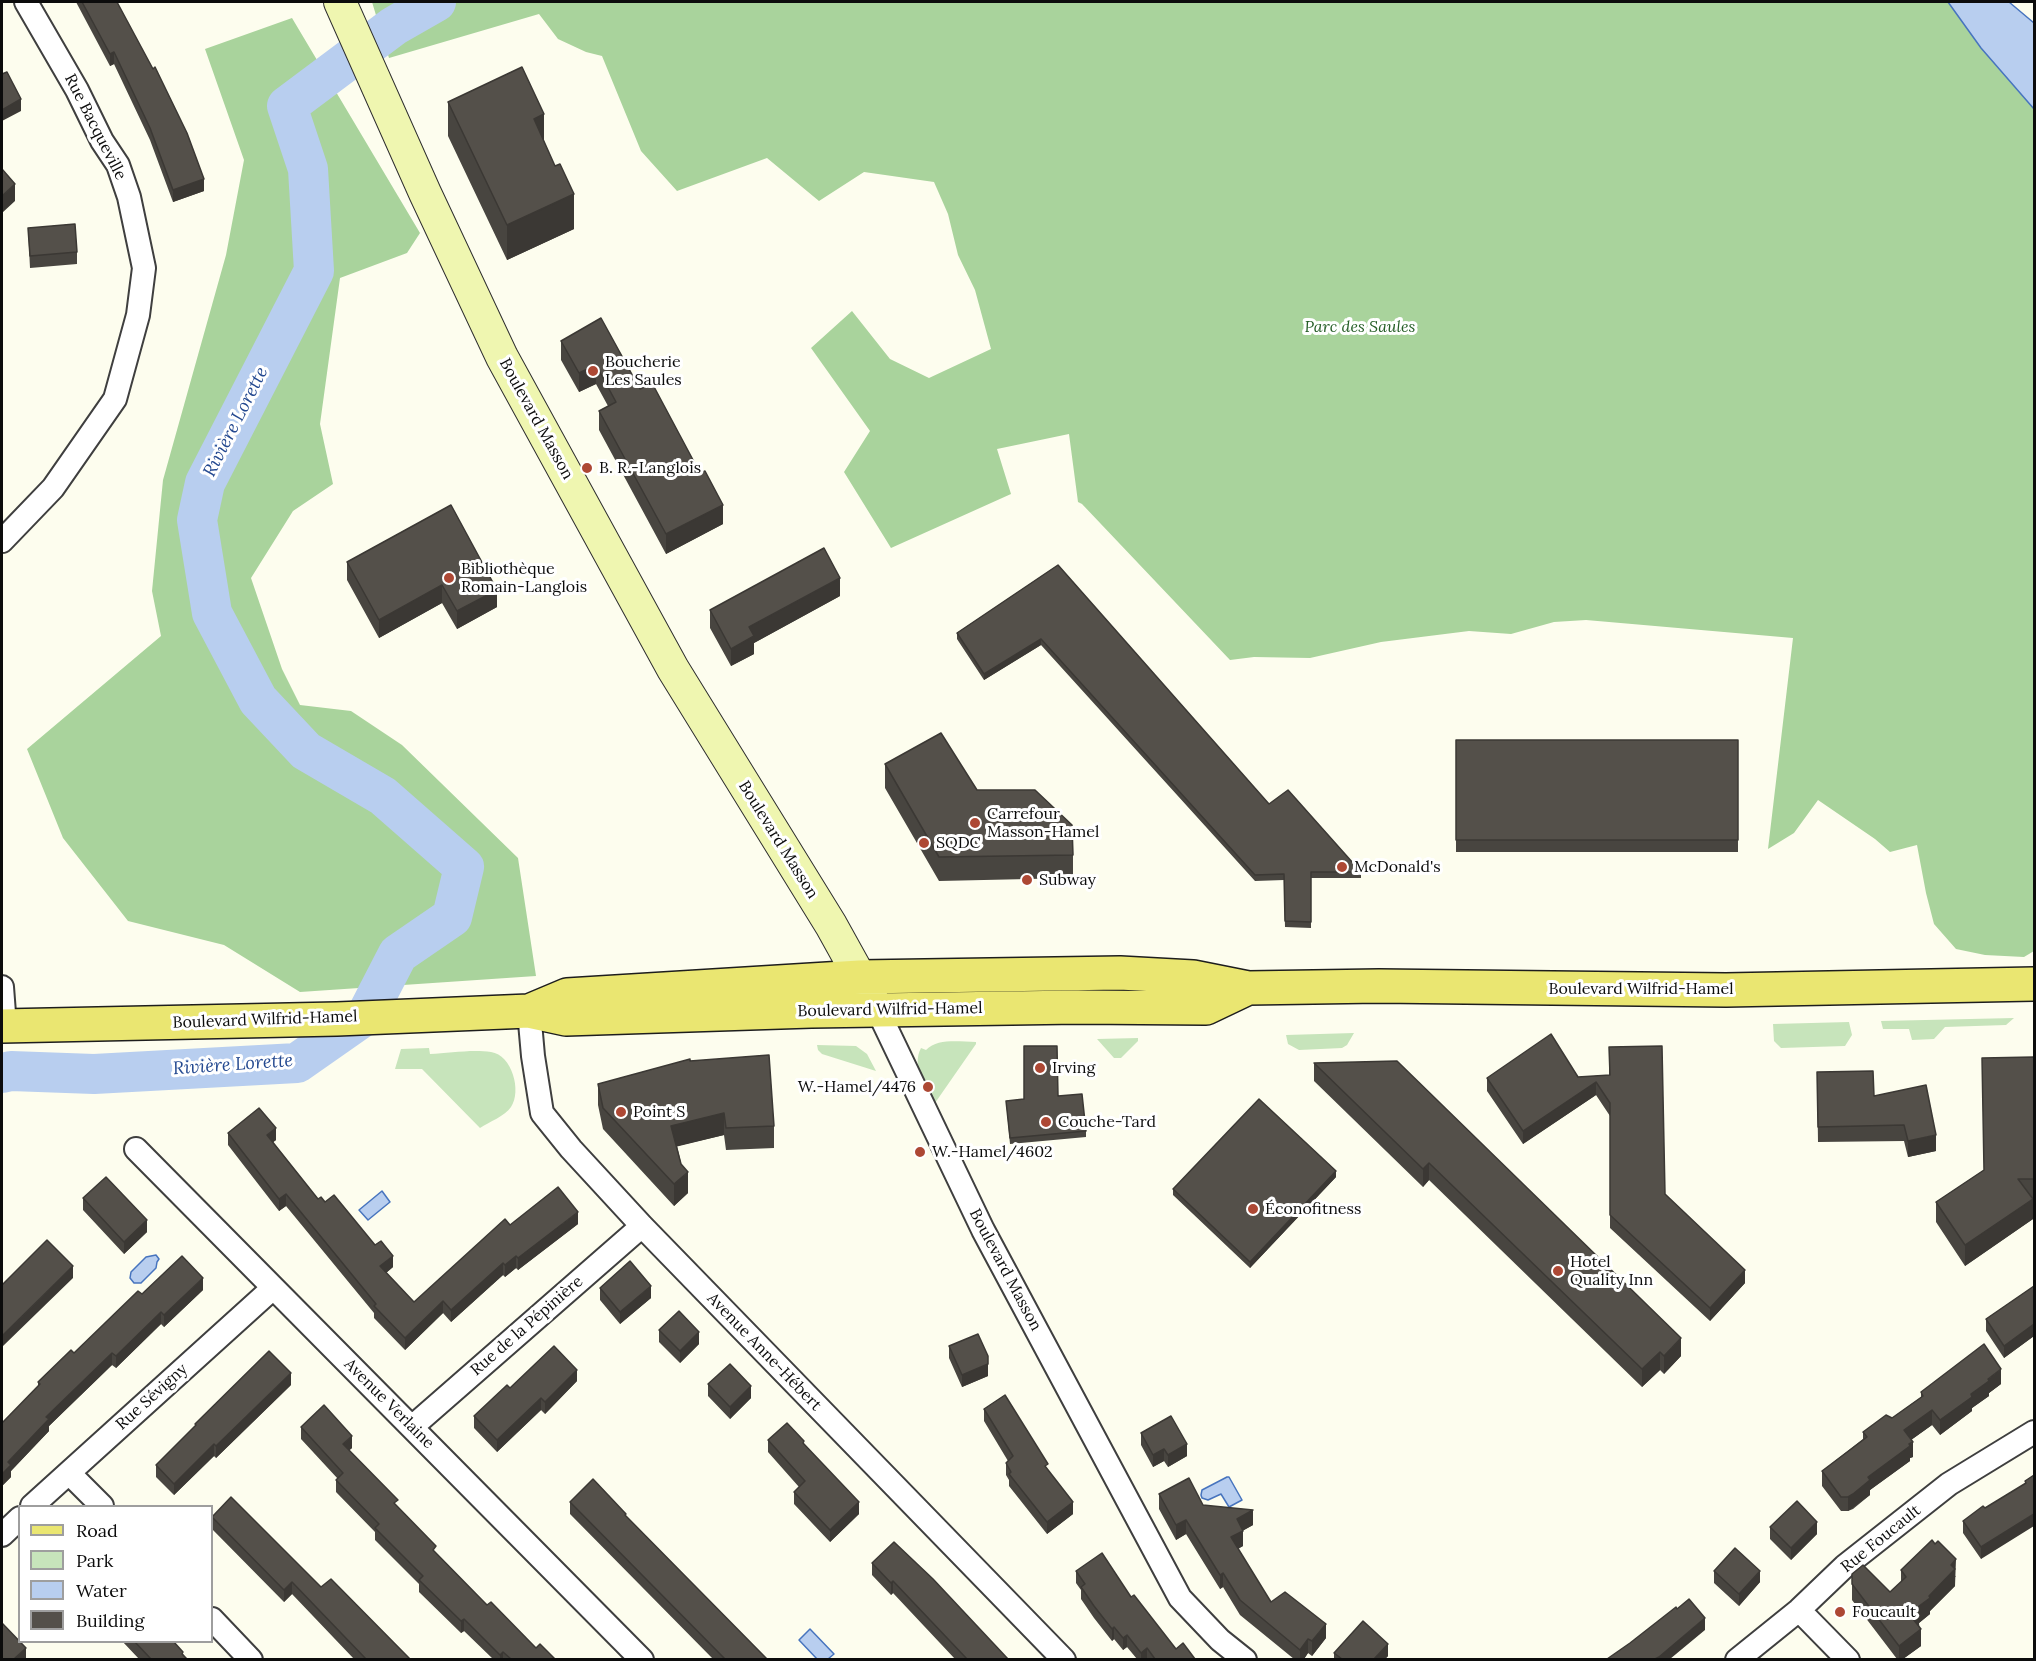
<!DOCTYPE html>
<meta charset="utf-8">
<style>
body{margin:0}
#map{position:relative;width:2036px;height:1661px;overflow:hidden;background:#fdfdee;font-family:Lora,serif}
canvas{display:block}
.frame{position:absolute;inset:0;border:3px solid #0c0c0c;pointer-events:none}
.legend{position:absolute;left:18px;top:1505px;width:195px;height:138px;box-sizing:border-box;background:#fff;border:2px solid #9e9e9e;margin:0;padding:8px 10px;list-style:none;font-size:18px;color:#0c0c0c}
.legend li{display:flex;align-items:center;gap:12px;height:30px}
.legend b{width:30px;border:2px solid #9e9e9e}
</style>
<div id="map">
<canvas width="2036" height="1661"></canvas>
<div class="frame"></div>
<ul class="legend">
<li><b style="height:8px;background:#eae671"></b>Road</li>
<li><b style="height:16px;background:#c7e4bb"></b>Park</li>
<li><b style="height:16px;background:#b8ceef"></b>Water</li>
<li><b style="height:16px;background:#54504a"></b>Building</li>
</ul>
</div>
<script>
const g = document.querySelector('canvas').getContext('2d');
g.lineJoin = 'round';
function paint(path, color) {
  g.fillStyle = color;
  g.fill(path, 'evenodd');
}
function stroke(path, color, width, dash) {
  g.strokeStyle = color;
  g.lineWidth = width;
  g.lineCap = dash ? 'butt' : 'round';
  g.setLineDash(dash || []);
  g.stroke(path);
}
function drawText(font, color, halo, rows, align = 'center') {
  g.font = font + ' Lora,serif';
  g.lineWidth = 6;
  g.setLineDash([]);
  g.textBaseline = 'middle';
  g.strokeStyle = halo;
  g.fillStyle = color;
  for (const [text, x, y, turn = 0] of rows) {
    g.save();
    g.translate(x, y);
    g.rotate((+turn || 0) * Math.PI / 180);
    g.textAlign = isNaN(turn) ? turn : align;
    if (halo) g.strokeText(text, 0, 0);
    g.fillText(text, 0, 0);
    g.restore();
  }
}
paint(new Path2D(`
 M2014 1018 2006 1025 1945 1027 1934 1039 1912 1040 1909 1029H1883L1881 1021Z
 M1849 1022 1852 1035 1845 1046 1781 1048 1774 1041 1773 1024Z
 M1354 1033 1347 1045 1342 1048 1299 1050 1288 1044 1286 1035Z
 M1138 1038V1041L1121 1058H1114L1097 1039Z
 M976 1042V1044L935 1103C926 1086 911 1067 921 1048L926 1050C938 1038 959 1042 976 1042Z
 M817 1045 856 1046 867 1054 876 1071 822 1054 818 1050Z
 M429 1048 430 1054C449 1053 473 1049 491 1052 512 1055 522 1091 511 1107 505 1116 489 1122 480 1128L422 1069H395L401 1049Z`), '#c7e4bb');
paint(new Path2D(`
 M372 2H1948L1981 48 2034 109V951L2024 957 1985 955 1956 949 1934 924 1926 893 1917 845 1890 852 1875 839 1818 800 1794 833 1768 849 1793 638 1586 620 1554 622 1511 634 1469 631 1381 642 1310 658 1254 657 1230 660 1082 504 1078 502 1069 434 997 449 1011 494 891 548 844 472 870 431 811 348 852 311 890 359 929 378 991 349 975 290 958 255 948 214 934 182 864 172 819 201 767 158 677 191 641 151 602 56 586 52 558 39 539 14 389 58Z
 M292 18 420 233 407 253 340 278 320 424 333 484 293 511 251 578 282 669 300 705 351 711 402 745 518 858 536 976 300 992 224 945 128 921 63 838 27 749 161 636 152 591 163 480 226 255 244 160 205 49Z`), '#a9d39c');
const water = new Path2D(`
 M1948 2H2009L2034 23V109L1981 48Z
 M382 1191 390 1202 368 1220 359 1210Z
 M156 1255 159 1259 157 1262 156 1268 141 1283H134L130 1278 131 1272 146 1257Z
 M1227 1477H1229L1242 1500 1229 1507 1221 1494 1208 1500 1202 1498 1201 1495 1202 1490Z
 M810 1629 834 1654 828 1659H817L799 1640Z`);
paint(water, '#b8ceef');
stroke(water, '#4774be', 1.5);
stroke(new Path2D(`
 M2 1073 11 1071 94 1074 297 1063 367 1014 398 954 452 917 464 867 383 796 306 751 258 700 212 613 197 520 205 483 314 271 308 169 287 106 394 26 436 2`), '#b8ceef', 40);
const street = new Path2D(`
 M2 541 53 488 115 399 138 315 144 268 129 197 118 165 102 141 77 90 26 2
 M2 987 5 1026
 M529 1011 533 1056 542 1113 571 1149 642 1226 1064 1660
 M878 1011 983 1230 1180 1598 1220 1640 1245 1660
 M136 1149 642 1660
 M412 1427 642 1226
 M69 1473 102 1506
 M32 1506 273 1288
 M2 1535 20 1518
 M1799 1610 1848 1660
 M212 1619 251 1660
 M1737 1660 1799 1610 1845 1566 1949 1484 2034 1432`);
const secondary = new Path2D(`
 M340 2 425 193 502 357 673 669 831 925 872 999`);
const primary = new Path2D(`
 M529 1011 567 995 860 977 1120 973 1193 977 1248 988 1379 986 1726 990 2034 984
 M2 1026 337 1019 529 1011 566 1019 811 1011 1078 1007 1206 1008 1248 988`);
stroke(street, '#3f3f3f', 26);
stroke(secondary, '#2e2e2e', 34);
stroke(primary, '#1d1d1d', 36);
stroke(street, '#fff', 22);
stroke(secondary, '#eff6b0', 32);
stroke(primary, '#eae671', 33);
paint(new Path2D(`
 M76 2H117L204 191 173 202 150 140 114 64 110 66Z
 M448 102 544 141 574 229 507 260 448 136Z
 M28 228 77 252V264L30 268Z
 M561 341 640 389 723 524 666 554 599 430V411L608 406 596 384 579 392 561 360Z
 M451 505 497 607 457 629 442 603 379 638 347 580V562Z
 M1058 565 1269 804 1361 872V878H1311V928L1285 927 1284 880 1255 881 1041 645 984 680 957 639V633Z
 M840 596 754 643V654L731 666 710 628V610Z
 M1456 740H1738V852H1456Z
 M885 764 1073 855V878L939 881 885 788Z
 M1609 1047 1665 1194 1745 1283 1710 1321 1610 1228V1116L1596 1095 1523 1144 1487 1091V1078L1578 1077 1609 1075Z
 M2034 1057V1200H2033V1219L1965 1266 1936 1222V1202L1984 1170Z
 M690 1061 774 1126V1148L726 1150 724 1135 677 1146 688 1193 674 1206 603 1129 598 1105V1084Z
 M1314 1063 1681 1356 1664 1374 1660 1370 1642 1387 1429 1180 1423 1187 1314 1081Z
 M1817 1072 1874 1096 1936 1151 1908 1157 1904 1141 1818 1142Z
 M1006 1101 1086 1131V1137L1010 1144Z
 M228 1133 276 1140 273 1142 318 1199 325 1202 393 1267 386 1273 414 1302 510 1225 578 1224 518 1270 516 1268 505 1277 503 1275 451 1322 443 1313 405 1350 374 1318V1313L286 1206 279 1211 228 1145Z
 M1336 1177 1250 1268 1173 1195V1189Z
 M83 1198 147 1232 124 1254 83 1210Z
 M2034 1286V1336L2004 1358 1986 1331V1319Z
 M600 1288 651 1298 620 1324 600 1300Z
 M203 1290 164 1327 161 1324 116 1368 112 1365 49 1426V1431L11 1471V1477L2 1486 38 1386V1382L74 1353 142 1294Z
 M659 1330 699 1344 680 1363 659 1342Z
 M949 1346 988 1376 962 1387 949 1358Z
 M577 1381 545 1414 541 1410 497 1452 474 1428V1416L510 1388Z
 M708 1384 751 1398 730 1419 708 1396Z
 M2001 1384 1989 1393V1396L1972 1408V1411L1940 1435 1932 1425 1911 1440 1913 1457 1910 1458V1461L1870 1490V1495L1853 1509 1848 1511H1841L1822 1486V1471L1863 1439V1432L1892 1418 1921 1397V1392Z
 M291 1385 216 1458 214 1456 174 1495 156 1477V1465L195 1427V1424Z
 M984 1409 1048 1470 1073 1514 1047 1534 1009 1486V1480L1006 1475V1463L1008 1461 984 1421Z
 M301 1427 352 1448 349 1450 436 1554 487 1605 536 1648 555 1659H493L464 1631 461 1633 419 1592V1584L375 1540V1532L336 1492V1480L338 1479 301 1439Z
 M1141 1433 1187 1456 1168 1467 1164 1461 1153 1467 1141 1445Z
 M768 1440 804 1445 859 1514 830 1542 794 1504V1492L799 1487 768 1452Z
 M2034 1475 1981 1559 1963 1533V1521L2025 1484V1481Z
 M1159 1494 1203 1505 1253 1525 1242 1531 1243 1546 1238 1549 1271 1602 1326 1638 1312 1656 1308 1653 1304 1659H1294L1240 1615 1223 1587 1220 1589 1186 1534 1176 1540 1159 1509Z
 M570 1502 626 1516 767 1659H713L570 1514Z
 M212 1516 321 1587 410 1659H354L292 1594 284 1602 212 1529Z
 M1770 1527 1817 1534 1791 1560 1770 1539Z
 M872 1563 1008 1659H955L893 1593 891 1595 872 1575Z
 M1901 1570 1956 1576 1955 1577V1586L1930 1611V1614L1919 1623 1921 1646 1903 1659H1897L1852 1600V1584L1890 1592 1901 1582Z
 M1076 1571 1131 1597 1176 1649 1195 1659H1137L1127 1647 1123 1650 1114 1639 1112 1641 1094 1618 1081 1599V1590L1076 1583Z
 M1714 1571 1760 1582 1739 1606 1714 1583Z
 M122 1641H173L187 1659H139Z
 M1334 1653 1388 1656 1385 1659H1334Z`), '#484540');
paint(new Path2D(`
 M114 52V64L110 66V54Z
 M21 99V111L2 121V110Z
 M544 114V149L534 119Z
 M204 179V191L173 202V190Z
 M15 184V201L2 213V196Z
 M574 194V229L507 260V225Z
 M596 365V384L579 392V373Z
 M723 505V524L666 554V534Z
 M840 578V596L754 643V654L731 666V649L749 627Z
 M442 585V603L379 638V620Z
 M497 590V607L457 629V611Z
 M1041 639V645L984 680V674Z
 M1596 1082V1095L1523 1144V1131Z
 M724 1113V1135L671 1148V1126Z
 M276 1128V1140L267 1147V1135Z
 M1936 1135V1151L1908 1157V1141Z
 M1429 1163V1180L1423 1187V1169Z
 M1336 1171V1177L1250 1268V1262Z
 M688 1172V1193L674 1206V1184Z
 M286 1194V1206L279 1211V1199Z
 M2033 1199V1219L1965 1266V1245Z
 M578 1212V1224L518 1270V1258Z
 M147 1220V1232L124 1254V1242Z
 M393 1256V1267L380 1278V1266Z
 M516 1256V1268L505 1277V1265Z
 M503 1263V1275L451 1322V1310Z
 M73 1266V1278L2 1347V1336Z
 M1745 1270V1283L1710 1321V1308Z
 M203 1278V1290L164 1327V1315Z
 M651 1286V1298L620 1324V1312Z
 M443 1301V1313L405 1350V1338Z
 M161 1312V1324L116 1368V1356Z
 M2034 1324V1336L2004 1358V1346Z
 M699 1332V1344L680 1363V1351Z
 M1681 1338V1356L1664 1374V1356Z
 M1660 1352V1370L1642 1387V1369Z
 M112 1353V1365L49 1426V1431L11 1471V1477L2 1486V1474L8 1462 46 1417Z
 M988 1364V1376L962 1387V1375Z
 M2001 1369V1384L1989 1393V1396L1972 1408V1411L1940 1435V1420L1988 1379Z
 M577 1370V1381L545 1414V1402Z
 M291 1373V1385L216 1458V1446Z
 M751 1386V1398L730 1419V1407Z
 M541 1398V1410L497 1452V1440Z
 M1932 1410V1425L1904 1445V1430Z
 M352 1436V1448L343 1456V1444Z
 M1913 1442V1457L1910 1458V1461L1870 1490V1495L1848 1511V1497L1868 1477Z
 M214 1444V1456L174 1495V1484Z
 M1187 1444V1456L1168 1467V1455Z
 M1164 1449V1461L1153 1467V1455Z
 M859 1502V1514L830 1542V1530Z
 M1073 1502V1514L1047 1534V1522Z
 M1253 1510V1525L1237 1534V1519Z
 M2034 1514V1526L1981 1559V1547Z
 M1186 1520V1534L1176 1540V1525Z
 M1817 1522V1534L1791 1560V1548Z
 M1243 1531V1546L1231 1552V1537Z
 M1956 1559 1955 1586 1930 1611V1614L1919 1623V1630L1921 1629V1646L1903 1659H1899V1646L1915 1609 1929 1596 1951 1565Z
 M1760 1571V1582L1739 1606V1594Z
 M1223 1573V1587L1220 1589V1575Z
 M893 1581V1593L891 1595V1583Z
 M292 1582V1594L284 1602V1590Z
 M1705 1618V1630L1670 1659H1655Z
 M464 1619V1631L461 1633V1621Z
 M1326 1624V1638L1312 1656V1641Z
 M1114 1627V1639L1112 1641V1629Z
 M1127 1635V1647L1123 1650V1638Z
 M1308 1639V1653L1304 1659H1300V1650Z
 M1388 1644V1656L1385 1659H1374Z
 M26 1648V1659H14Z
 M1147 1648V1659H1141V1653Z
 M503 1652V1659H500V1655Z`), '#3b3834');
const building = new Path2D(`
 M82 2H117L153 69 155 67 187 133 204 179 173 190 150 128 114 52 110 54Z
 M522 67 544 114 534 119 555 166 560 164 574 194 507 225 448 102Z
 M7 72 21 99 2 110V74Z
 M2 169 15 184 2 196Z
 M75 224 77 252 30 256 28 228Z
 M601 318 640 389 652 383 700 473 705 471 723 505 666 534 599 411 616 402 596 365 579 373 561 341Z
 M451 505 497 590 457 611 442 585 379 620 347 562Z
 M824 548 840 578 749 627 754 636 731 649 710 610Z
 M1058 565 1269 804 1288 790 1361 872H1311V922L1285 921 1284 874 1255 875 1041 639 984 674 957 633Z
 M941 733 977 790H1035L1072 825 1073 855 939 857 885 764Z
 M1456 740H1738V840H1456Z
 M1551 1034 1578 1077 1610 1075 1609 1047 1662 1046 1665 1194 1745 1270 1710 1308 1610 1215V1103L1596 1082 1523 1131 1487 1078Z
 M1024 1046H1057L1058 1096 1082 1094 1086 1131 1010 1138 1006 1101 1024 1099Z
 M769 1055 774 1126 726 1128 724 1113 671 1126 681 1164 688 1172 674 1184 603 1108 598 1084 690 1059V1061Z
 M2034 1057V1179H2018L2033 1199 1965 1245 1936 1202 1984 1170 1982 1058Z
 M1397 1061 1681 1338 1664 1356 1660 1352 1642 1369 1429 1163 1423 1169 1314 1063Z
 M1873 1071 1874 1096 1926 1085 1936 1135 1908 1141 1904 1125 1818 1127 1817 1072Z
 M1259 1099 1336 1171 1250 1262 1173 1189Z
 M259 1108 276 1128 267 1135 318 1199 321 1197 325 1202 334 1195 375 1245 381 1241 393 1256 380 1266 414 1302 505 1219 510 1225 558 1187 578 1212 518 1258 516 1256 505 1265 503 1263 451 1310 443 1301 405 1338 374 1306 376 1304 286 1194 279 1199 228 1133Z
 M106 1177 147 1220 124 1242 83 1198Z
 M47 1240 73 1266 2 1336V1285Z
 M182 1256 203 1278 164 1315 161 1312 116 1356 112 1353 46 1417 49 1419 8 1462 11 1465 2 1474V1423L40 1384 38 1382 71 1350 74 1353 138 1291 142 1294Z
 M630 1261 651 1286 620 1312 600 1288Z
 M2034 1286V1324L2004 1346 1986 1319Z
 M679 1311 699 1332 680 1351 659 1330Z
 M978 1334 988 1356V1364L962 1375 949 1346Z
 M1984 1344 2001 1369 1988 1379 1989 1381 1971 1394 1972 1397 1940 1420 1932 1410 1904 1430 1913 1442 1909 1444 1910 1446 1868 1477 1870 1480 1853 1494 1848 1497H1841L1822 1471 1867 1437 1863 1432 1886 1415 1892 1418 1923 1396 1921 1392Z
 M554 1346 577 1370 545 1402 541 1398 497 1440 474 1416 507 1385 510 1388Z
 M269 1351 291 1373 216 1446 214 1444 174 1484 156 1465 196 1425 195 1424Z
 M730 1364 751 1386 730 1407 708 1384Z
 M1005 1395 1048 1464 1045 1466 1073 1502 1047 1522 1009 1474 1011 1472 1006 1463 1013 1456 984 1409Z
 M324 1405 352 1436 343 1444 398 1500 394 1503 436 1546 433 1550 487 1605 491 1602 536 1648 540 1644 555 1659H511L503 1652 500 1655 464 1619 461 1621 419 1580 423 1576 375 1528 379 1524 336 1480 343 1473 301 1427Z
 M1171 1416 1187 1444 1168 1455 1164 1449 1153 1455 1141 1433Z
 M787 1423 804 1441 803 1443 859 1502 830 1530 794 1492 805 1481 768 1440Z
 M2034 1475V1514L1981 1547 1963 1521 1983 1506 1985 1508 2026 1483 2025 1481Z
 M1189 1478 1203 1505 1253 1510 1237 1519 1243 1531 1231 1537 1271 1602 1285 1592 1326 1624 1312 1641 1308 1639 1300 1650 1240 1600 1223 1573 1220 1575 1186 1520 1176 1525 1159 1494Z
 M593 1479 626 1514 625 1515 767 1659H725L570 1502Z
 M231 1497 321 1587 331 1579 410 1659H366L292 1582 284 1590 212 1517Z
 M1797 1501 1817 1522 1791 1548 1770 1527Z
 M1932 1540 1935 1544 1938 1541 1956 1559 1951 1565 1955 1569 1929 1596 1930 1598 1915 1609 1919 1615 1913 1619 1921 1629 1899 1646 1852 1584V1574L1863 1565 1890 1592 1906 1577 1901 1570Z
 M894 1542 933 1579 1008 1659H967L893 1581 891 1583 872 1563Z
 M1735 1548 1760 1571 1739 1594 1714 1571Z
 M1102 1553 1131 1597 1134 1595 1176 1649 1183 1643 1195 1659H1155L1147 1648 1141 1653 1127 1635 1123 1638 1114 1627 1112 1629 1094 1606 1081 1587 1085 1584 1076 1571Z
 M1689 1599 1705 1618 1659 1657 1655 1659H1607L1630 1643 1676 1607 1677 1609Z
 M1363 1621 1388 1644 1374 1659H1342L1334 1653Z
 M2 1623 26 1648 14 1659H2Z
 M134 1641H173L183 1652 182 1654 187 1659H151Z`);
paint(building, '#54504a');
stroke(building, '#3b3834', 1.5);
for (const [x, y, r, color] of [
 [593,371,6,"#ad4834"],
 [587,468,6,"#ad4834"],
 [449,578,6,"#ad4834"],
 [975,823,6,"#ad4834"],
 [924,843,6,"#ad4834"],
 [1342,867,6,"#ad4834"],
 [1027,880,6,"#ad4834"],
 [1040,1068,6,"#ad4834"],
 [928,1087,6,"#ad4834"],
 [621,1112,6,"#ad4834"],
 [1046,1122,6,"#ad4834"],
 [920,1152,6,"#ad4834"],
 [1253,1209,6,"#ad4834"],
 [1558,1271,6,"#ad4834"],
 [1840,1612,6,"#ad4834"]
]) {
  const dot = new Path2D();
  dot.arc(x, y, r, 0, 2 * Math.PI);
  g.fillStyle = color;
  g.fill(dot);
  stroke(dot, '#fff', 2);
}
drawText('16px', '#0c0c0c', '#fff', [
 ["Rue Bacqueville",95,127,63],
 ["Boulevard Masson",536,419,61],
 ["Boulevard Masson",778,840,58],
 ["Boulevard Wilfrid-Hamel",1641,989],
 ["Boulevard Wilfrid-Hamel",890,1010,-1],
 ["Boulevard Wilfrid-Hamel",265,1020,-2],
 ["Boulevard Masson",1005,1270,62],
 ["Rue de la Pépinière",527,1326,-41],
 ["Avenue Anne-Hébert",764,1352,46],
 ["Rue Sévigny",152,1397,-42],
 ["Avenue Verlaine",389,1404,45],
 ["Rue Foucault",1881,1539,-39]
]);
drawText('italic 16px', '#245d25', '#fff', [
 ["Parc des Saules",1360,327]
]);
drawText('16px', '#0c0c0c', '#fff', [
 ["Boucherie",605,362],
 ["Les Saules",605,380],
 ["B. R.-Langlois",599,468],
 ["Bibliothèque",461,569],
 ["Romain-Langlois",461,587],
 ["Carrefour",987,814],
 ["Masson-Hamel",987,832],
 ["SQDC",936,843],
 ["McDonald's",1354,867],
 ["Subway",1039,880],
 ["Irving",1052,1068],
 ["W.-Hamel/4476",916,1087,"right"],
 ["Point S",633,1112],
 ["Couche-Tard",1058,1122],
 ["W.-Hamel/4602",932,1152],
 ["Éconofitness",1265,1209],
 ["Hotel",1570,1262],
 ["Quality Inn",1570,1280],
 ["Foucault",1852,1612]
], 'left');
drawText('italic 18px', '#244990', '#fff', [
 ["Rivière Lorette",236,422,-63],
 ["Rivière Lorette",233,1065,-4]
]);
</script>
